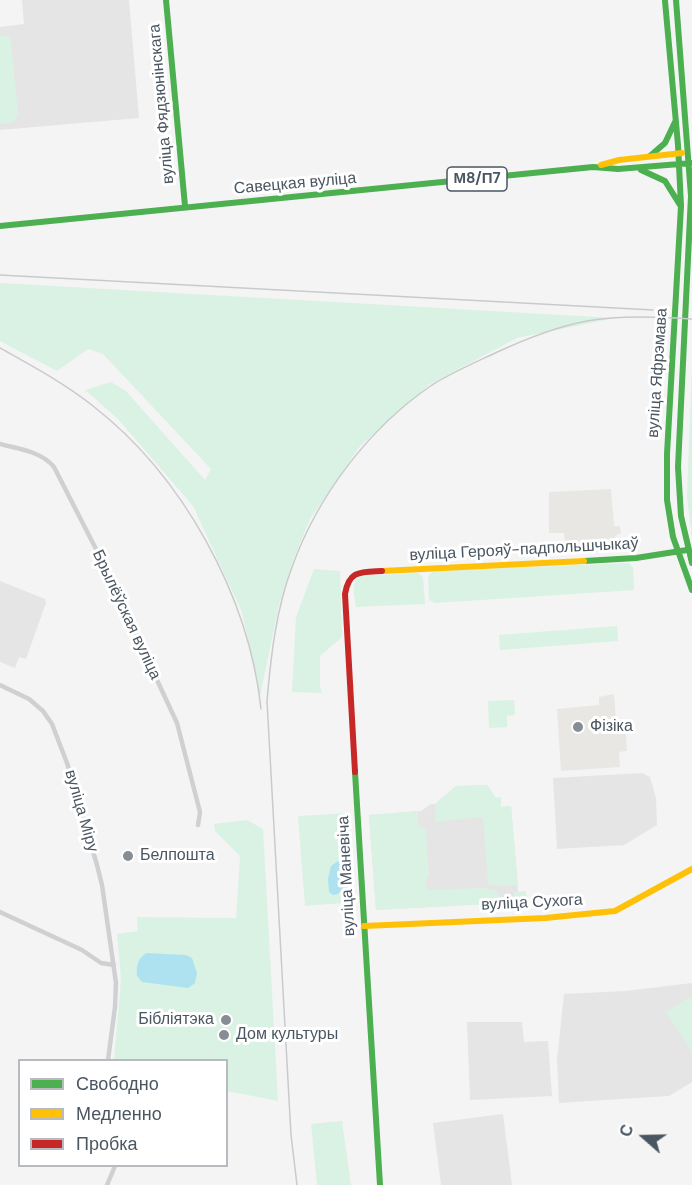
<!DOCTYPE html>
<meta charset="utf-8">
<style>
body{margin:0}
#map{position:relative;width:692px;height:1185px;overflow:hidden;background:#f4f4f4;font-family:"DM Sans",sans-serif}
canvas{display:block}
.legend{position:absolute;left:18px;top:1059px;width:210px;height:108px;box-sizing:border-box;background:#fff;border:2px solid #b7bbc0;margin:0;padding:8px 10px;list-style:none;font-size:18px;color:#4a5661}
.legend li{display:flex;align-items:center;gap:12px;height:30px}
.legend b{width:30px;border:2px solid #b7bbc0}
.north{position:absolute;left:614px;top:1107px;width:60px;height:60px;-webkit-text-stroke:4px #fff;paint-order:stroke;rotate:290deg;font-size:16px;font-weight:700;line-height:24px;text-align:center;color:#4a5661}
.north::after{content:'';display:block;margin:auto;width:21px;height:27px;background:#4a5661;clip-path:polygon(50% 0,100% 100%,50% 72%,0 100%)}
</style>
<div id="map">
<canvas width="692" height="1185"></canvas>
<ul class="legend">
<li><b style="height:8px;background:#4caf50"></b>Свободно</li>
<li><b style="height:8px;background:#ffc107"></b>Медленно</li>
<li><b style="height:8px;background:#c62828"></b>Пробка</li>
</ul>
<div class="north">С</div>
</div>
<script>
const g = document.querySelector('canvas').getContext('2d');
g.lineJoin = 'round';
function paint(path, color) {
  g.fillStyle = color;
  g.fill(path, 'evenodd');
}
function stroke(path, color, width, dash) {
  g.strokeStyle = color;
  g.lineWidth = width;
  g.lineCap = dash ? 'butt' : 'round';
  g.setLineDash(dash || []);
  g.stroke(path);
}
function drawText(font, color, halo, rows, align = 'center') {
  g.font = font + ' "DM Sans",sans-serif';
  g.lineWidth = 6;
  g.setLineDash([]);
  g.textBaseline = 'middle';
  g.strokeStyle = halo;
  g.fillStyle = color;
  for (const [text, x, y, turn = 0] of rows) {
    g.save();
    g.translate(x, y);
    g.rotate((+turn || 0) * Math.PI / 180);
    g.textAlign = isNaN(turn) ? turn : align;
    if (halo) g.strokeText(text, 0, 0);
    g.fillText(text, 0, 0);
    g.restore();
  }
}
paint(new Path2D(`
 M611 489 614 526H620L621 533 615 536 618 551 566 554 564 533H549V492Z
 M614 694 616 720H625L627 751 619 752 620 767 561 771 557 709 599 705V697Z`), '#e8e7e3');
paint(new Path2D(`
 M22 0H129L139 118 0 130V27L24 24Z
 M0 581 45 599 46 603 26 659 19 657 15 668 0 662Z
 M642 773 650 777 656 798 657 825 624 845 557 849 553 778Z
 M487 785 496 798 501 797V807L511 806 519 902 376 910 369 815 421 811 431 804H435L456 786Z
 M692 983V1082L669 1096 559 1103 557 1060 564 994 625 991Z
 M467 1022H522L524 1042 548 1041 552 1096 470 1100Z
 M503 1114 512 1185H441L433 1123Z`), '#e6e5e6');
paint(new Path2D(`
 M0 36H8L11 39 18 114 13 122 0 124Z
 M0 283 615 318 517 338 430 384 360 446 310 519 292 563 279 605 260 696 242 612 193 506 118 419 85 390 111 382 126 391 205 480 211 469 103 354 88 349 57 371 0 341Z
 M692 367V538L687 496Z
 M629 563 633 568 634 590 435 603 429 600 428 577 433 571Z
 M314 569 340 571 342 635 340 639 320 656V686L322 693 292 692 296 617Z
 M418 573 423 577 425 604 356 607C355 597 350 582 360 576Z
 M617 626 618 641 500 650 499 635Z
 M514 700 515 715 507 716V727L489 728 488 701Z
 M487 785 496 798 501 797V807L511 806 518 885 497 886 488 884 483 817 435 822V804L456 786Z
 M418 811V826L425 829 426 832 429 876 426 879 427 890 485 888 497 891 500 899 514 897V892L525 891 530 902 376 910 369 815Z
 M349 813 355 902 305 906 298 816Z
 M247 820 263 829 278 1101 227 1091 226 1060H114L121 978 117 934 138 931 137 917 236 918 240 856 215 831 214 824Z
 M690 997 692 1000V1052L666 1012Z
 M342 1121 351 1185H317L311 1124Z`), '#d9f2e3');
paint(new Path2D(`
 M338 861 342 866 345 885 338 894 333 895 329 892 328 879 331 866Z
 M147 953 186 955 192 958 197 973 195 983 188 988 142 982 137 976C136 966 138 957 147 953Z`), '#aee2f0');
stroke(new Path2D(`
 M0 444C18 449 41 451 54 467L97 551 177 723 200 812 198 825
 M0 685 29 699 43 711 52 724 67 763 97 865 102 885 116 983 115 1007 108 1060
 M0 912 82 950 101 963 114 965
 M107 1185 115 1166`), '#ced0d2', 4.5);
stroke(new Path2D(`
 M166 0 185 206
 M676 0 691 196 678 467 681 516 692 563
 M665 1 678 145 681 206 667 454V500L673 537 692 590
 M650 156 665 143 675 122
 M641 170 665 181 680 205
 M0 226 593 167 618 169 692 163
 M584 561 636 558 687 550
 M355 772 380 1185`), '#4caf50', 6);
stroke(new Path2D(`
 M601 165 619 160 682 153
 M382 571 584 561
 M364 926 545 918 615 911 692 869`), '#ffc107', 6);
stroke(new Path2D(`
 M355 772 345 594C349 570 361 572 382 571`), '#c62828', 6);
stroke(new Path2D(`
 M0 275 653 310
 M0 348C32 366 64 383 93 406 183 476 249 596 261 709
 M297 1185 291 1135 267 701C271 655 276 610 292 567 318 495 369 428 432 385 449 374 474 363 493 354 523 340 554 327 587 321 621 315 658 317 692 319`), '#c9cacc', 1.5);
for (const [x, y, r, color] of [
 [578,727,6,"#868d94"],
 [128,856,6,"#868d94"],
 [226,1020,6,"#868d94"],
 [224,1035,6,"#868d94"]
]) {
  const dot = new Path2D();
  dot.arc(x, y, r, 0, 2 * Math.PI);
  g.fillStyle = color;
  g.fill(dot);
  stroke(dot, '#fff', 2);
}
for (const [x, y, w] of [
 [477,179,60]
]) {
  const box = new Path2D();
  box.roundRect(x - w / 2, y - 12, w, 24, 4.5);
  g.fillStyle = '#fff';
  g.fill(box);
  stroke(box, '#4a5661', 1.5);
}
drawText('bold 15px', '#4a5661', null, [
 ["М8/П7",477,179]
]);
drawText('16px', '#4a5661', '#fff', [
 ["вуліца Фядзюнінскага",162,104,-95],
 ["Савецкая вуліца",295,184,-5],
 ["вуліца Яфрэмава",658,373,-86],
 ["вуліца Герояў-падпольшчыкаў",524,550,-3],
 ["Брылёўская вуліца",126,615,65],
 ["вуліца Міру",81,811,74],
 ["вуліца Маневіча",347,876,-93],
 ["вуліца Сухога",532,903,-3]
]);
drawText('16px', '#4a5661', '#fff', [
 ["Фізіка",590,727],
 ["Белпошта",140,856],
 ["Бібліятэка",214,1020,"right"],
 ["Дом культуры",236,1035]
], 'left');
</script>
